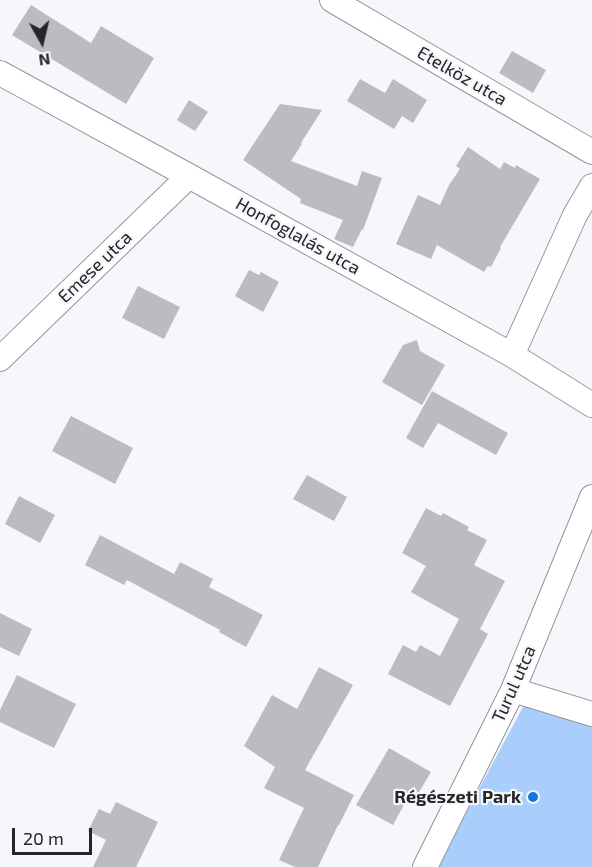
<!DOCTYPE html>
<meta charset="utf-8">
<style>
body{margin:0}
#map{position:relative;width:592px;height:867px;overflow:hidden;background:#f5f7fb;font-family:"Exo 2",sans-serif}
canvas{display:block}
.north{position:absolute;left:12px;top:12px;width:60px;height:60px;-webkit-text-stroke:4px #f5f7fb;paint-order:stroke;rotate:172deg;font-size:16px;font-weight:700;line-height:24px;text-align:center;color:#252627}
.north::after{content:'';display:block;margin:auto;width:21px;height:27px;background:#252627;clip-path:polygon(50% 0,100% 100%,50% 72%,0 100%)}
.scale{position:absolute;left:12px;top:828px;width:80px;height:27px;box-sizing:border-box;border:3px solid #252627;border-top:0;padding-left:8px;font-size:18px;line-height:21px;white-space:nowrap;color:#252627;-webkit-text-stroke:4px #f5f7fb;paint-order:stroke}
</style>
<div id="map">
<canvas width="592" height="867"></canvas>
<div class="north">N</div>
<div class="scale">20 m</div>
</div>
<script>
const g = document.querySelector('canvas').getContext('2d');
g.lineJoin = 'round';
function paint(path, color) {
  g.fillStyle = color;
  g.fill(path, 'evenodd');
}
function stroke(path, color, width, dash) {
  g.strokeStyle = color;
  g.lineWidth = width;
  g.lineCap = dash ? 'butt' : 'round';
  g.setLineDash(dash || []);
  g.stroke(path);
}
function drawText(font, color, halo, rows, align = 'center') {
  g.font = font + ' "Exo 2",sans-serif';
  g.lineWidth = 4.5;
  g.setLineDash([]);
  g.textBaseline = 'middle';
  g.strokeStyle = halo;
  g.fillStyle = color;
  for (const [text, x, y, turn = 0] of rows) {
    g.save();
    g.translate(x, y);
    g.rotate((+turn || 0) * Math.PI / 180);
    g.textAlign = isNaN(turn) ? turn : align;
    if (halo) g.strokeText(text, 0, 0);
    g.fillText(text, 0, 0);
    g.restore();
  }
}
paint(new Path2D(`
 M524 705 592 727V867H437Z`), '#a9cefc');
paint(new Path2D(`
 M31 5 91 43 101 26 154 58 126 104 12 35Z
 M512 51 546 70 533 93 499 73Z
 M360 79 385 93 393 79 427 100 413 123 402 116 394 129 347 101Z
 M189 100 208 112 195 131 177 120Z
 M280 104 322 110 301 143 302 144 291 161 357 186 362 171 382 178 363 230 362 229 353 247 334 239 343 220 300 203 301 199 243 160Z
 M468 147 500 169 504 162 515 168 516 165 540 179 500 247 501 248 491 267 488 266 484 272 437 245 431 259 396 244 418 195 440 205 449 185 460 169 456 166Z
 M249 270 259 275 261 272 279 282 263 312 235 296Z
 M138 286 180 307 164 339 122 318Z
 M417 340 420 351 445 365 422 405 382 382 403 345Z
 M432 391 508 433 496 455 438 423 423 448 406 438Z
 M71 416 133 448 115 484 52 451Z
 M307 475 347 497 334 521 293 499Z
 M19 496 55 515 40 543 5 524Z
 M426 508 441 516 443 513 469 527 467 530 487 540 474 565 505 581 480 629 488 634 450 706 388 674 403 645 416 652 420 645 440 656 459 619 411 592 426 566 402 553Z
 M100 535 174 574 180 562 213 579 209 587 263 615 246 647 219 632 220 630 127 580 124 585 85 565Z
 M0 613 32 629 19 656 0 647Z
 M319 667 353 685 305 770 354 795 339 825H338L318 867H295L279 860 304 808 264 788 275 767 244 746 272 695 297 709Z
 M17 675 76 704 54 748 0 722V710Z
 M389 748 431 772 412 804 406 801 393 825 356 805Z
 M116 802 158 822 136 867H93L106 840 88 831 99 809 110 814Z`), '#babcc0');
const minor = new Path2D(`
 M332 0 592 152
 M0 73 189 176 512 355 592 405
 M512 355 575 215 592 186
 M0 359 189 176
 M513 690 592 714
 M425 867 513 690 592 497`);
stroke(minor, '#949699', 26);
stroke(minor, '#fff', 24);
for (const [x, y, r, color] of [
 [533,797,6,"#0f78e0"]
]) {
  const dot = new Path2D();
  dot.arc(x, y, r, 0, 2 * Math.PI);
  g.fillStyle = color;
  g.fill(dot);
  stroke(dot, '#f5f7fb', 2);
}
drawText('18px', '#252627', '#f5f7fb', [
 ["Etelköz utca",462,76,30],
 ["Honfoglalás utca",298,236,29],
 ["Emese utca",95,267,-44],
 ["Turul utca",514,684,-66]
]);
drawText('bold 18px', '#252627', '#f5f7fb', [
 ["Régészeti Park",521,797]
], 'right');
</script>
